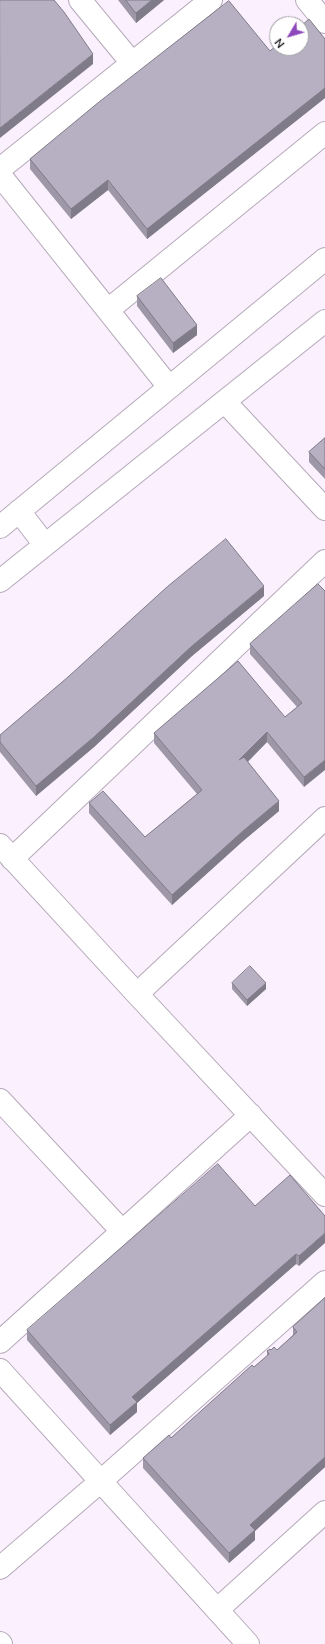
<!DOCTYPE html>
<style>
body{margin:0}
#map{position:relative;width:325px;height:1644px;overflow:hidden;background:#fbf0fe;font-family:"Nunito Sans",sans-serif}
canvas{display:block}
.north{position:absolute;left:269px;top:16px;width:40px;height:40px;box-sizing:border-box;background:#fff;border:1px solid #a1a0a2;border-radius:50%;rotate:232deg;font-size:11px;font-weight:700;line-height:16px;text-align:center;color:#151116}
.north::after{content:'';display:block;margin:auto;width:14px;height:18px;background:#8d48bc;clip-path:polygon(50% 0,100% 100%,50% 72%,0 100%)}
</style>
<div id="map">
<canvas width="325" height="1644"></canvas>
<div class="north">N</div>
</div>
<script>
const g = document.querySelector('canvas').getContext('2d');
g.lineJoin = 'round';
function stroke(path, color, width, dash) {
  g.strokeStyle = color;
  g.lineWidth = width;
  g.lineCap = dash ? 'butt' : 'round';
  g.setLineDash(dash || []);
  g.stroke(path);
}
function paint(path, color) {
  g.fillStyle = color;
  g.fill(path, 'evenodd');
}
const minor = new Path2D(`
 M80 0 132 63
 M307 0 325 22
 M0 169 211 0
 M0 175 169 387
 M108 310 325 133
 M225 402 325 509
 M19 511 45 545
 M0 527 325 259
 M0 581 325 321
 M0 845 137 994 325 1195
 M12 859 325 561
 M137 994 325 818
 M0 1100 122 1231
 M0 1342 251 1115
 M0 1370 248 1644
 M0 1568 101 1481 325 1282
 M217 1610 325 1512
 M0 1643 1 1644`);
stroke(minor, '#b5a9b9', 24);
stroke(minor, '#fff', 22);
paint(new Path2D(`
 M118 0H164L136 23Z
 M325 39V98L147 239 108 190 71 219 30 169V159L270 51Z
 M137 296 197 335 173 353 137 306Z
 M325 438V479L309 462V452Z
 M318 584 304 787 267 742 248 762 279 811 243 841 172 905 89 813V803L145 837 197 794 154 743V733L285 717 297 707 250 654V644Z
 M264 596 192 656 94 747 36 796 0 752V735Z
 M232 983 266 989 247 1006 232 989Z
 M255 1206 325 1216 299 1266 296 1264 137 1403V1412L110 1435 27 1340V1330Z
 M325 1298V1467L255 1531V1540L229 1563 143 1468V1458L171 1438 254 1367 267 1356V1351L271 1350H277L293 1335V1327Z`), '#9d97a7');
paint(new Path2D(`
 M152 0H164L136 23V13Z
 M93 54V64L0 138V128Z
 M325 88V98L147 239V229Z
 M108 180V190L71 219V209Z
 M197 325V335L173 353V343Z
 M264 586V596L192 656 94 747 36 796V786L192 646Z
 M267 732V742L239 770V760Z
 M325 760V770L304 787V777Z
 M279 801V811L243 841 172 905V895L243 831Z
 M266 983V989L247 1006V1000Z
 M325 1233V1243L299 1266V1256Z
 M296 1254V1264L137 1403V1412L110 1435V1425L132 1397Z
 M325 1457V1467L255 1531V1540L229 1563V1553L250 1525Z`), '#7f7b88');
const building = new Path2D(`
 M0 0H54L64 12 93 54 0 128Z
 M126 0H152L136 13Z
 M229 1 270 51 277 45V48H301V26L309 19 325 39V88L147 229 108 180 71 209 30 159 99 102Z
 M161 278 197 325 173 343 137 296Z
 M325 438V469L309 452Z
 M226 539 264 586 192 646 94 737 36 786 0 742V735L68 677 167 587Z
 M318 584 325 591V760L304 777 267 732 239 760 244 757 279 801 243 831 172 895 89 803 103 791 145 837 202 790 154 733 238 661 285 717 302 703 250 644Z
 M250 966 266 983 247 1000 232 983Z
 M218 1164 255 1206 290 1175 325 1216V1233L299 1256 296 1254 132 1397 137 1402 110 1425 27 1330Z
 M325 1298V1457L250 1525 255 1530 229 1553 143 1458 169 1435 171 1438 252 1365 254 1367 269 1354 267 1351 270 1349 271 1350 274 1347 277 1350 297 1332 293 1327Z`);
paint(building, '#b6b0c2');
stroke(building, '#7f7b88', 1);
</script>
